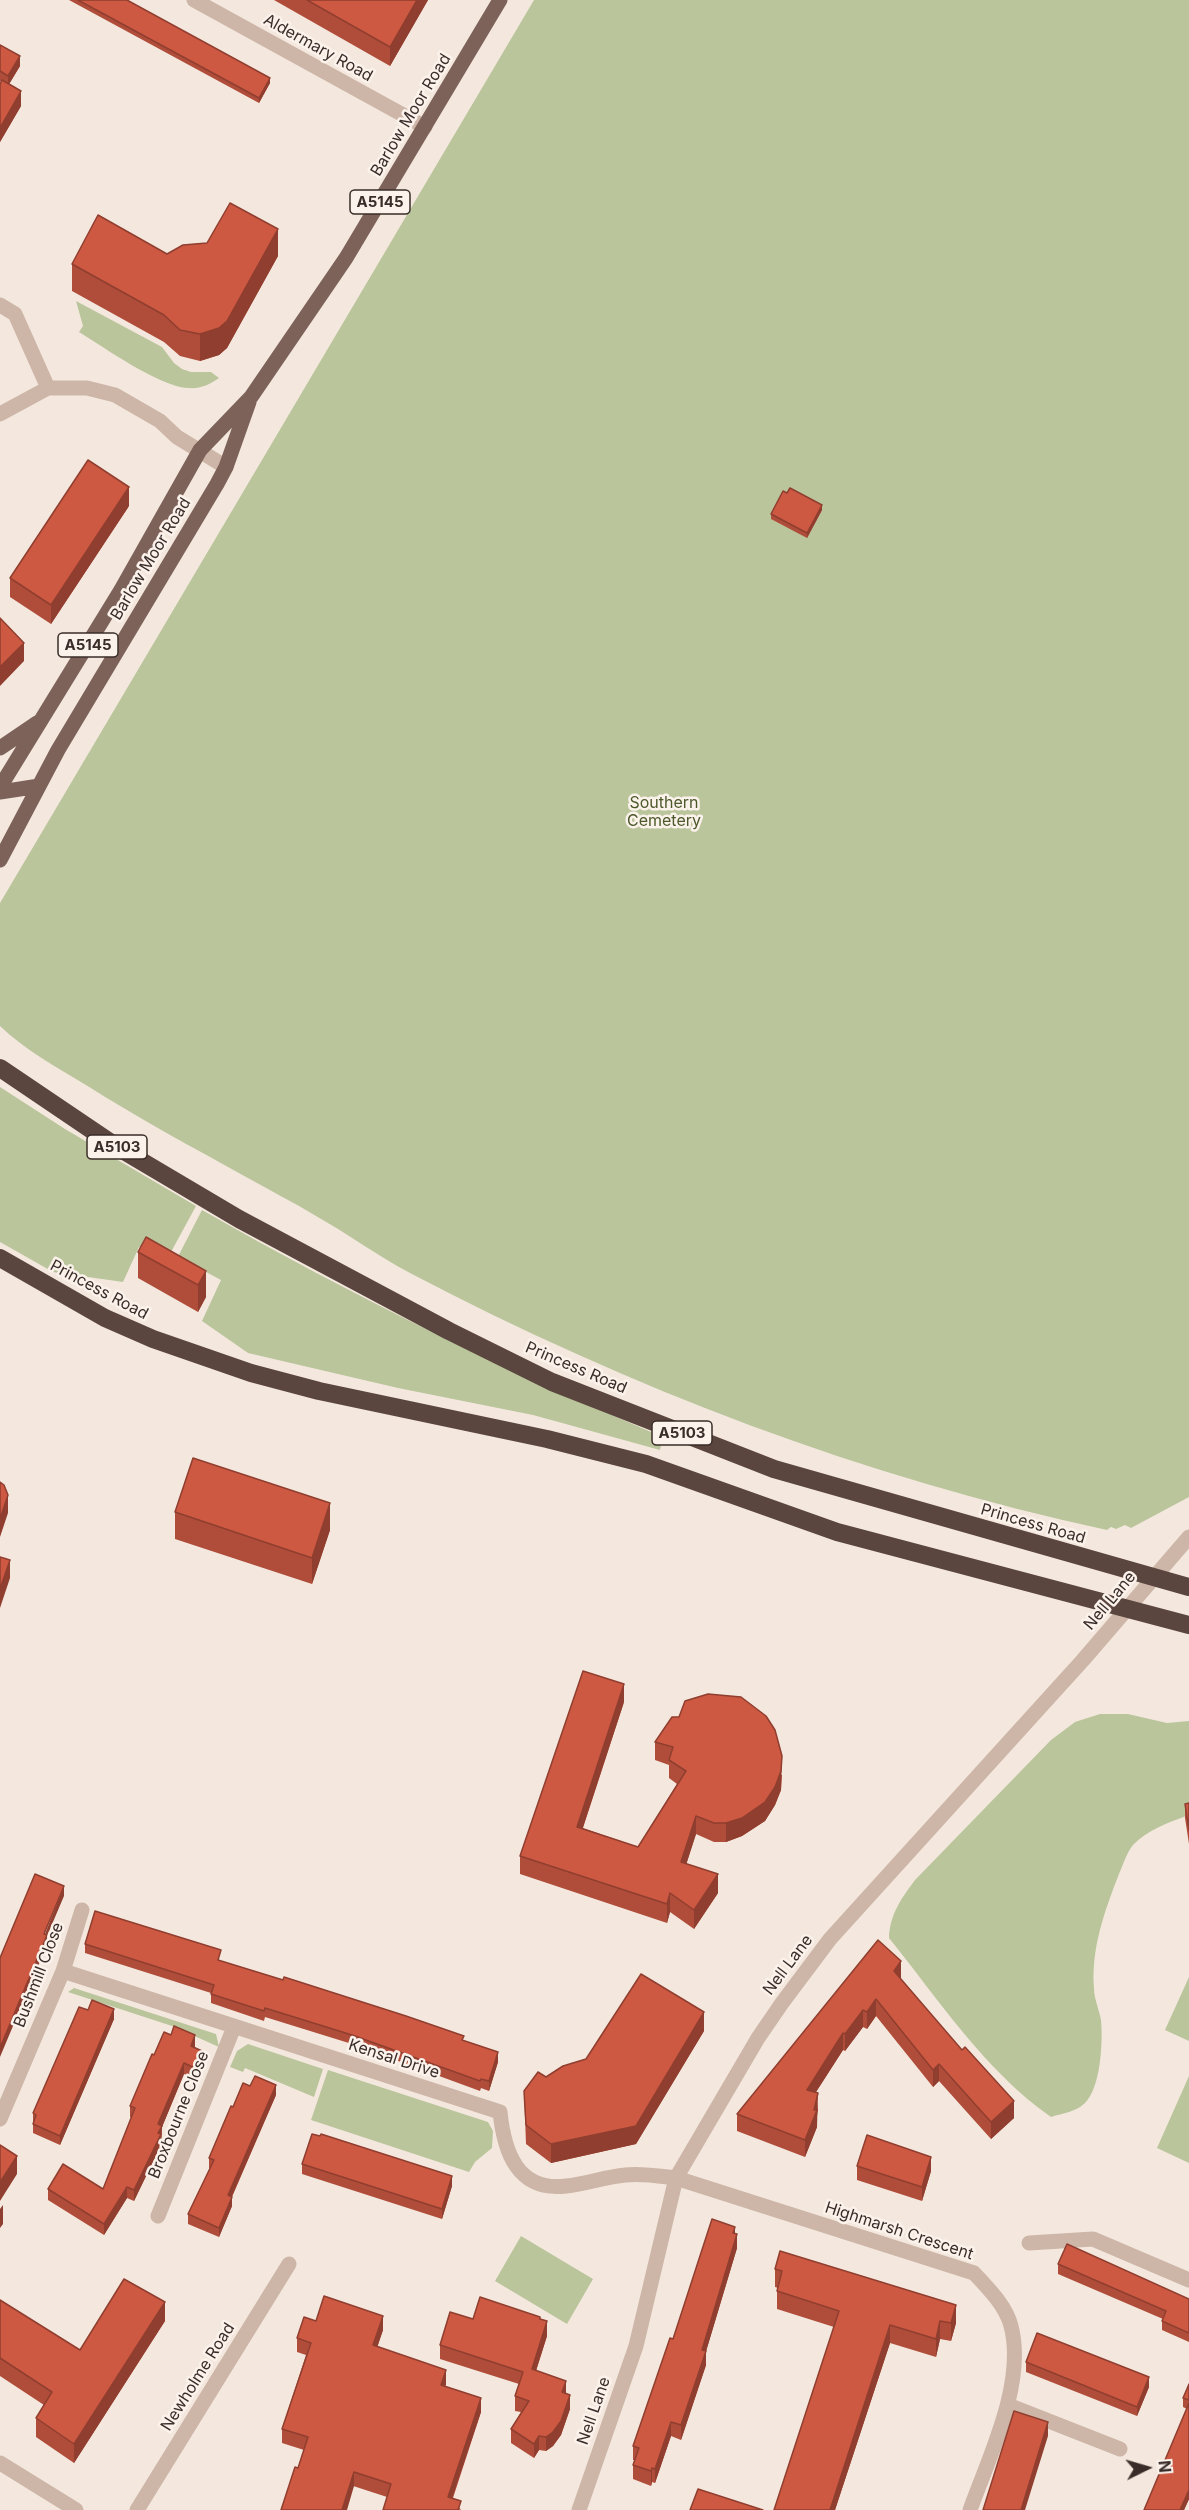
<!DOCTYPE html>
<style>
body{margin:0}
#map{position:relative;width:1189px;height:2510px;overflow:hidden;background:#f4e8de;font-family:Inter,sans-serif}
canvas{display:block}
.north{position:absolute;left:1117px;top:2438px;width:60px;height:60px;-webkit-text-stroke:4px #fbf2eb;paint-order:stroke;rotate:85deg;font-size:16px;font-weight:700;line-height:24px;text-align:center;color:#3a2d29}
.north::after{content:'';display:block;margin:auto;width:21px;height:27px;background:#3a2d29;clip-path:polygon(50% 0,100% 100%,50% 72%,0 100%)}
</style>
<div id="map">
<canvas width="1189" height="2510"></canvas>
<div class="north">N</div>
</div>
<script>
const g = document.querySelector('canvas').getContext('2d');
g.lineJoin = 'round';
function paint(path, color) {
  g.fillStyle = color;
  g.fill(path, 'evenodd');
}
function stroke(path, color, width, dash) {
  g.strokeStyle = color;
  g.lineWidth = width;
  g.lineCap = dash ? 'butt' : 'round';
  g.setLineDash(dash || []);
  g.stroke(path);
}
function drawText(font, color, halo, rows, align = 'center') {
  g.font = font + ' Inter,sans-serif';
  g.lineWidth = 5;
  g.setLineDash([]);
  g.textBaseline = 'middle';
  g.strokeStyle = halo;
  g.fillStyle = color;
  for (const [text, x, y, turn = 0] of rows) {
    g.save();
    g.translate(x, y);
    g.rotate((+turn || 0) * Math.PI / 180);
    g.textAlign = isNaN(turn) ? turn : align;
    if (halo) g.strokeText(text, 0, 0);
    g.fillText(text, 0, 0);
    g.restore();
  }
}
paint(new Path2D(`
 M534 0H1189V1497L1131 1528 1125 1525 1116 1529 1111 1527 1107 1530C865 1478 629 1388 410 1273 378 1256 348 1234 316 1216 293 1202 269 1190 246 1177 192 1147 138 1118 86 1085 56 1067 25 1050 0 1026V903Z
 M76 301 162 347 174 363 182 369 191 372H211L219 378C209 385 200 389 188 388 160 387 105 348 79 332L83 326Z
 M0 1087 65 1129 196 1206 171 1252 139 1247 123 1282 53 1272 0 1242Z
 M202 1210C351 1295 504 1370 663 1437L660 1450 533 1415 398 1388 248 1353 202 1321 221 1280 206 1272 197 1292 168 1276Z
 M1100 1714H1128L1167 1723 1189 1721V1815C1170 1822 1147 1830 1133 1845 1127 1852 1123 1865 1119 1874 1105 1910 1091 1948 1094 1988 1094 1999 1099 2009 1101 2020 1103 2041 1101 2087 1085 2103 1076 2112 1063 2113 1051 2117 985 2071 939 2000 889 1938 890 1914 901 1899 915 1880L1051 1740 1075 1722Z
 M1189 1977V2041L1165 2030Z
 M74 1988 216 2034 219 2047 172 2026 68 1992Z
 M248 2044 323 2069 314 2097 245 2068 243 2072 230 2067 237 2051Z
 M328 2070 488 2122 493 2131 492 2148 475 2162 469 2172 311 2120Z
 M1189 2076V2163L1157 2148Z
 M521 2236 593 2279 567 2324 495 2281Z`), '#bac59c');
stroke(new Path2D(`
 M194 0 425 127
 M0 305 15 314 48 388
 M0 414 48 388H87L115 395 160 421 177 437 226 467
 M63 1971 500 2112C504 2151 517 2192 566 2186 586 2184 605 2177 625 2175 641 2173 659 2176 676 2178L974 2273C988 2288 1006 2306 1011 2326 1026 2383 989 2457 970 2510
 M0 2119 63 1971 82 1910
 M158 2216 234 2027
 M1029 2243 1093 2239 1189 2280
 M1008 2405 1120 2449
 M0 2463 76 2510
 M137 2510 289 2264
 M579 2510 636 2346 676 2178 758 2038 782 2003 830 1939 1083 1660 1189 1537`), '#cdb6a8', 15);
stroke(new Path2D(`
 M0 748 37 723
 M0 787 121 590 200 450 251 397 346 258 500 0
 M0 792 39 786
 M0 860 58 750 217 484 226 467 249 402`), '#7d6259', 15);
stroke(new Path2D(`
 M0 1068 114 1145 239 1219 449 1331 552 1382 774 1469 1189 1587
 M0 1258 105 1318 153 1339 251 1373 319 1391 547 1439 646 1464 837 1532 1189 1625`), '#5b463f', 18);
paint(new Path2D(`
 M69 0H127L270 83 259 103Z
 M274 0H428L390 66Z
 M0 45 20 66 9 84 21 106 0 142V84L1 81H0Z
 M167 254 278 256 227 348 219 355 200 361 180 356 164 342 72 291V264Z
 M129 506 51 624 10 597V578Z
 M822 510 807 538 771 519V514Z
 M138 1252 206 1271V1297L198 1312 138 1278Z
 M175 1512 330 1530 312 1584 175 1539Z
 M624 1702 583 1828 638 1847 677 1784 669 1778V1765L655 1760V1742L782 1775 781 1790 775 1805 765 1821 742 1836 726 1842H714L696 1834 686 1864 718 1893 694 1929 670 1912 667 1923 520 1874V1856Z
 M1189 1803V1844L1185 1818V1804Z
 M85 1944 221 1961 464 2041 498 2062 489 2091 481 2088 480 2091 352 2044 265 2017 264 2021 211 2003V1993L85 1953Z
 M901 1978V1979L1014 2118 991 2139 939 2081 933 2087 876 2016 867 2029 863 2027 845 2051 843 2050 816 2092 818 2110 817 2116V2127L805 2157 737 2131V2114Z
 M88 2010 114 2019 60 2145 33 2133V2113Z
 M704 2031 636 2144 551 2163 526 2144 524 2091 546 2077Z
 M171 2035 195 2046V2047L202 2061 195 2079 184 2074 162 2127 161 2145 134 2201 127 2198 104 2235 48 2200V2189H103L132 2118 130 2117V2106L154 2055Z
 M276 2095 232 2197V2206L219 2237 188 2224V2214L210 2168H209V2158Z
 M302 2164 452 2186 442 2219 302 2174Z
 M857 2166 931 2171 922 2201 857 2180Z
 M735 2233 737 2248 706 2351V2365L681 2440 671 2436 655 2483 652 2482 651 2486 633 2479V2465L635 2460H633V2446L673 2339Z
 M1058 2264 1189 2299V2342L1162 2330V2321L1163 2319 1058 2274Z
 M775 2269 956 2323 951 2341 940 2339 936 2357 890 2343 835 2510H774L834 2327 777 2309V2291L778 2288 775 2287Z
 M0 2300 80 2350 165 2321 74 2463 36 2437V2418L44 2405 0 2376Z
 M473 2319H540L547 2336 536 2371 566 2393 570 2409 561 2435 553 2446 546 2451 539 2450 534 2458 511 2443V2429L521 2412 515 2411V2396L519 2384 440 2359V2345Z
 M316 2321 383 2330 377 2347 446 2384 445 2387 481 2412 453 2498 461 2510 387 2497 298 2468 304 2450 282 2443V2429L306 2355 297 2352V2338Z
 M1026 2362 1149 2387 1137 2416 1026 2372Z
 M1189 2384V2499L1184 2510 1187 2409 1183 2407V2398Z`), '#b04d3a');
paint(new Path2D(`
 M417 0H428L390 66V47Z
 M20 56V66L8 86V76Z
 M270 78V83L259 103V98Z
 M21 91V106L0 142V128Z
 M278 229V256L227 348 219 355 200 361V334Z
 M129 487V506L51 624V605Z
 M822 505V510L807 538V533Z
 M24 643V661L0 686V667Z
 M206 1271V1297L198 1312V1285Z
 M8 1495V1513L0 1537V1519Z
 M330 1503V1530L312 1584V1558Z
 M10 1560V1578L0 1608V1589Z
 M624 1684V1702L577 1845V1827Z
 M782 1756 781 1790 775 1805 765 1821 742 1836 726 1842V1823Z
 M696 1816V1834L681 1881V1862Z
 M718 1874V1893L694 1929V1910Z
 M64 1886V1896L47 1936V1945L0 2057V2048Z
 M670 1893V1912L667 1923V1904Z
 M901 1961V1978L894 1988V1971Z
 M876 1999V2016L867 2029V2012Z
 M114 2009V2019L60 2145V2136Z
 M863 2010V2027L845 2051V2034Z
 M704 2012V2031L636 2144 551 2163V2144Z
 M843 2033V2050L807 2106V2090Z
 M195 2035V2046L191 2057V2046Z
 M202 2051V2061L195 2079V2068Z
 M498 2052V2062L489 2091V2081Z
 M184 2063V2074L162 2127 161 2145 134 2201V2190L158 2124Z
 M939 2064V2081L933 2087V2070Z
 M276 2085V2095L228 2205V2195Z
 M818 2093 817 2127 805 2157V2140L814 2110Z
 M1014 2101V2118L991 2139V2122Z
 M17 2156V2174L0 2201V2182Z
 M931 2157V2171L922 2201V2187Z
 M452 2176V2186L442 2219V2209Z
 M127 2187V2198L104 2235V2224Z
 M232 2197V2206L219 2237V2228Z
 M3 2205V2224L0 2228V2209Z
 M735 2227V2240L737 2234V2248L705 2355 706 2351V2365L681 2440V2425Z
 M165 2302V2321L74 2463V2444Z
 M956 2305V2323L951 2341V2323Z
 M383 2316V2330L373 2360V2345Z
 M547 2321V2336L532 2383V2369Z
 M940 2321V2339L936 2357V2339Z
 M890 2325V2343L835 2510H830Z
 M446 2370V2384L441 2400V2385Z
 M1149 2377V2387L1137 2416V2407Z
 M566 2381V2395L562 2392Z
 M570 2395V2409L561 2435 553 2446 546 2451V2437Z
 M481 2398V2412L448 2510V2497Z
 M671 2422V2436L655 2483V2469Z
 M1048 2422V2436L1025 2510H1021Z
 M539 2436V2450L534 2458V2444Z
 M652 2468V2482L651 2486V2471Z
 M354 2472V2486L347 2510H342Z
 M1189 2490V2499L1184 2510H1180Z`), '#903e2f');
const building = new Path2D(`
 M78 0H127L270 78 259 98Z
 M307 0H417L390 47Z
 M0 45 20 56 8 76 0 71Z
 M2 80 21 91 0 128V84Z
 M230 203 278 229 227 321 219 328 200 334 180 330 164 315 72 264 98 215 167 254 183 245 207 243Z
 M88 460 129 487 51 605 10 578Z
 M790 488 822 505 807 533 771 514 783 491 787 493Z
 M0 618 24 643 0 667Z
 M146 1237 206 1271 198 1285 138 1252Z
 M193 1458 330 1503 312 1558 175 1512Z
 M0 1482 4 1485 8 1495 0 1519Z
 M0 1557 10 1560 0 1589Z
 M583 1671 624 1684 577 1827 638 1847 686 1771 669 1760 673 1747 655 1742 672 1717H679L685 1701 708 1694 741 1697 766 1716 775 1730 782 1756 781 1771 775 1787 765 1802 742 1818 726 1823H714L696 1816 681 1862 718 1874 694 1910 670 1893 667 1904 520 1856Z
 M1189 1803V1830L1185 1804Z
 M35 1874 64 1886 44 1934 47 1935 0 2048V1958Z
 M95 1911 221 1950 218 1960 283 1980 284 1977 406 2016 464 2036 462 2040 498 2052 489 2081 481 2079 480 2081 352 2035 265 2008 264 2011 211 1994 214 1985 85 1944Z
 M878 1940 901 1961 894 1971 962 2050 965 2047 1014 2101 991 2122 939 2064 933 2070 876 1999 867 2012 863 2010 845 2034 843 2033 807 2090 818 2093 814 2110H817L805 2140 737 2114Z
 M641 1974 704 2012 636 2126 551 2144 526 2125 524 2091 538 2072 546 2077 563 2066 586 2059Z
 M92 2000 114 2009 60 2136 33 2124 36 2115 33 2113 79 2007 88 2010Z
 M174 2026 195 2035 191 2046 202 2051 195 2068 184 2063 158 2124 162 2126 158 2133 161 2134 134 2190 127 2187 104 2224 48 2189 63 2164 103 2189 135 2108 130 2106 152 2054 154 2055 164 2032 171 2035Z
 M255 2076 276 2085 228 2195 232 2197 219 2228 188 2214 214 2160 209 2158 231 2106 233 2107 243 2083 250 2086Z
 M312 2134 320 2136 321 2134 452 2176 442 2209 302 2164Z
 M867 2135 931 2157 922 2187 857 2166Z
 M0 2145 17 2156 0 2182Z
 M712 2219 735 2227 733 2233 737 2234 702 2350 706 2351 681 2425 671 2422 655 2469 652 2468 651 2471 633 2465 639 2448 633 2446 670 2338 673 2339Z
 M1067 2244 1189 2299V2333L1162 2321 1166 2311 1058 2264Z
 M780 2251 956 2305 951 2323 940 2321 936 2339 890 2325 830 2510H774L839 2311 777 2291 782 2271 775 2269Z
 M124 2279 165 2302 74 2444 36 2418 52 2392 0 2358V2300L80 2350Z
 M324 2296 383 2316 373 2345 446 2370 441 2385 481 2398 448 2497 461 2501 458 2510H383L391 2484 354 2472 342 2510H281L295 2467 298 2468 308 2437 282 2429 311 2343 297 2338 304 2317 316 2321Z
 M480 2297 540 2317V2319L547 2321 532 2369 566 2381 562 2392 570 2395 561 2421 553 2432 546 2437 539 2436 534 2444 511 2429 529 2401 515 2396 523 2372 440 2345 450 2312 473 2319Z
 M1037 2333 1149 2377 1137 2407 1026 2362Z
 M1189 2384V2400L1183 2398Z
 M1189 2403V2490L1180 2510H1144Z
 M1014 2411 1048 2422 1021 2510H983Z
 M698 2489 763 2510H690Z`);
paint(building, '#cd5943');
stroke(building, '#903e2f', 1.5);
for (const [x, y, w] of [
 [380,202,60],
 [88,645,60],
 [117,1147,60],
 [682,1433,60]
]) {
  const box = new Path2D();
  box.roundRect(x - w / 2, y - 12, w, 24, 4.5);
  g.fillStyle = '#fbf2eb';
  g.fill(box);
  stroke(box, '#3a2d29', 1.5);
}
drawText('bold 15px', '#3a2d29', null, [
 ["A5145",380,202],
 ["A5145",88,645],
 ["A5103",117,1147],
 ["A5103",682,1433]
]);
drawText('16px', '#3a2d29', '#fbf2eb', [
 ["Aldermary Road",318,48,29],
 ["Barlow Moor Road",411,115,-59],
 ["Barlow Moor Road",151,559,-59],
 ["Princess Road",99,1290,28],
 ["Princess Road",576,1368,23],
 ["Princess Road",1033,1524,16],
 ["Nell Lane",1110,1601,-50],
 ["Nell Lane",788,1965,-53],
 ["Bushmill Close",39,1975,-69],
 ["Kensal Drive",394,2059,18],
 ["Broxbourne Close",179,2115,-68],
 ["Highmarsh Crescent",899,2231,18],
 ["Newholme Road",198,2377,-58],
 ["Nell Lane",594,2411,-71]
]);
drawText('16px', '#4c5a2b', '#fbf2eb', [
 ["Southern",664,803],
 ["Cemetery",664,821]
]);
</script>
